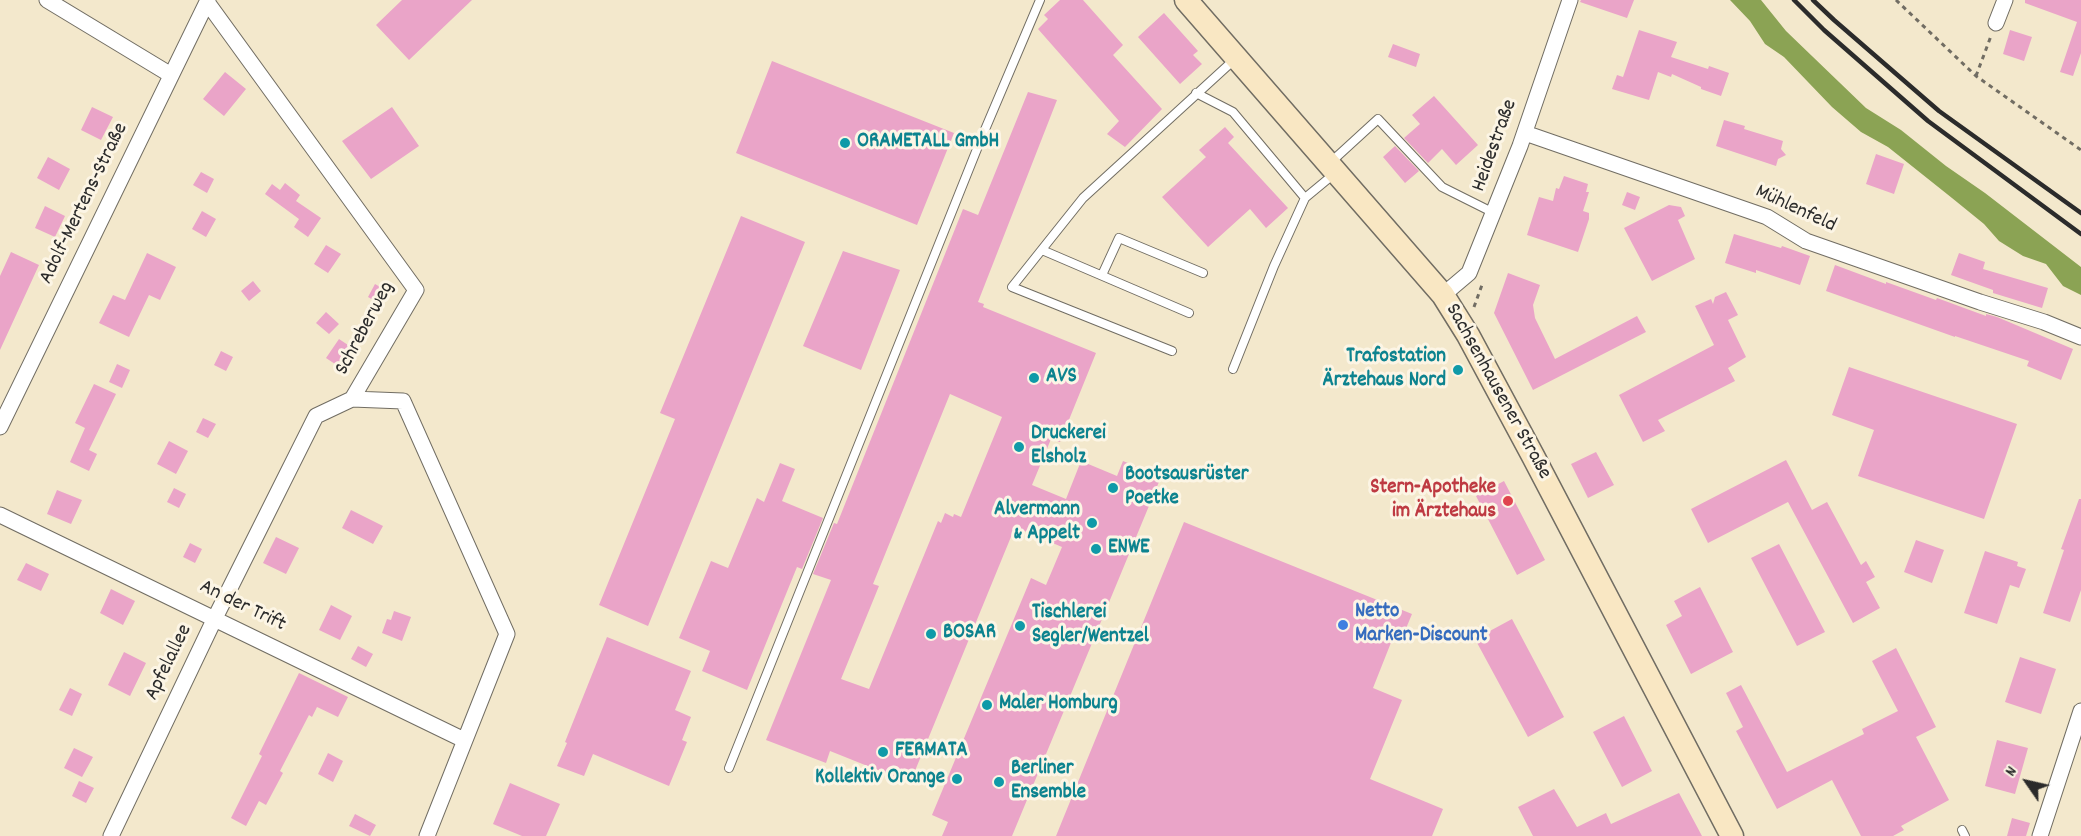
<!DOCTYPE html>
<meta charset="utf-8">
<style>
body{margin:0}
#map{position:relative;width:2081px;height:836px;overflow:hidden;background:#f3e8cc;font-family:Dekko,sans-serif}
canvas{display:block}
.north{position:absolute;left:1997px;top:752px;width:60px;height:60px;-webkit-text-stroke:4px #fcf5e5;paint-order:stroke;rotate:304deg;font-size:16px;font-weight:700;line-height:24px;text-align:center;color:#2b2b2b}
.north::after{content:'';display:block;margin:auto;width:21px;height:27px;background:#2b2b2b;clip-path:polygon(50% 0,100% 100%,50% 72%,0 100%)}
</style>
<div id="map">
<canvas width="2081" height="836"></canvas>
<div class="north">N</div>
</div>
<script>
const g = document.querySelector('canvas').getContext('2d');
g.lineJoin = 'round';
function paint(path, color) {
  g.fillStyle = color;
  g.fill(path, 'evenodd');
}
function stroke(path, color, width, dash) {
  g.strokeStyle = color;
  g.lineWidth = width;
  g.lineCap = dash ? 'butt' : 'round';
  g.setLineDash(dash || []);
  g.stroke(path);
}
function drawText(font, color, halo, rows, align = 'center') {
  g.font = font + ' Dekko,sans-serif';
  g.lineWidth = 6;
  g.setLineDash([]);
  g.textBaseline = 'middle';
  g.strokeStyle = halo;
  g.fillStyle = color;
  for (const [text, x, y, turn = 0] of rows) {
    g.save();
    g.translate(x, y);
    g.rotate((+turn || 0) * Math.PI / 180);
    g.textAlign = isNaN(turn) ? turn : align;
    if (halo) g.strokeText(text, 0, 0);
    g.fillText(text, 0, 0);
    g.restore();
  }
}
paint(new Path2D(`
 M1730 0H1761L1786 31 1866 108 1901 130 1946 166 1985 193 2081 267V295L2063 286 2046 264 2023 256 1999 241 1984 224 1952 198 1888 147 1861 132 1832 107 1784 57 1765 44 1750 21Z`), '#8ba354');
paint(new Path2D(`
 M402 0H472L409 60 376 25Z
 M1060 0H1083L1123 45 1113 55 1162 109 1125 147 1107 134 1119 121 1038 29 1048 19 1044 15Z
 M1581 0H1634L1627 18 1580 2Z
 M2025 0H2081V53L2073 76 2060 72 2077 22 2025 3Z
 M1164 13 1198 51 1193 55 1202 64 1180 84 1138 37Z
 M1639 30 1677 42 1671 57 1708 69 1709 66 1729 73 1721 96 1701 89V87L1672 74 1671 77 1658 72 1649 100 1612 89 1617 75 1623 77Z
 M2010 30 2032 37 2024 61 2003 54Z
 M1393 44 1420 54 1416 67 1388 57Z
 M772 61 954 133 917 225 736 153Z
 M225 72 246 89 224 116 203 99Z
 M1028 92 1057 100 978 302 984 304 983 307 1096 353 1060 442 1051 439 1032 485 1066 499 1081 461 1117 476 1123 461 1161 477 1012 836H942L948 822 932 815 1031 578 1046 585 1062 547 1015 527 910 783 830 751 826 763 766 740 831 580 813 574 834 523 837 524 963 209 978 215ZM950 394 1002 417 961 517 954 514 953 517 945 513 941 523 938 521 869 689 841 679 879 586 873 584Z
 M1434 96 1478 145 1456 165 1442 149 1428 163 1404 138 1420 124 1412 115Z
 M92 107 113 117 101 140 81 130Z
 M392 107 419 146 371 179 342 141Z
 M1724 120 1745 126 1744 129 1783 141 1781 149 1786 155 1778 159 1776 166 1716 146Z
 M1225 127 1234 137 1228 143 1288 208 1266 228 1250 209 1208 247 1162 197 1206 157 1199 150Z
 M1395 146 1419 171 1405 183 1383 157Z
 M1876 154 1904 164 1894 194 1866 184Z
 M48 157 70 169 59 190 37 178Z
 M201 172 214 179 207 193 193 185Z
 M1564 176 1588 184 1586 192H1589L1583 211 1589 213V219L1578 252 1527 235 1539 197 1553 201 1556 188 1559 189Z
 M285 183 300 195 296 201 321 218 308 237 294 227 299 219 265 194 272 184 280 190Z
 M1627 192 1640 197 1635 210 1622 205Z
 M1669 205 1681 207 1685 216 1678 220 1695 259 1652 281 1624 228Z
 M45 206 65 216 55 237 35 228Z
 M202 211 216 219 206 237 192 229Z
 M741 216 805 242 648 626 599 605 675 419 660 413Z
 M1734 234 1781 248 1782 246 1810 256 1800 285 1756 270V273L1725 263Z
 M326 245 341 254 328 273 314 264Z
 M843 251 900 270 861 370 803 346Z
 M11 252 39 265 0 350V276Z
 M147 253 176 267 160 300 149 295 129 337 99 323 113 295 125 300Z
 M1959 253 1985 262 1983 269 2048 288 2042 308 1993 293V290L1951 275Z
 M1835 265 1886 284V282L1936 300 1937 298 1986 316V314L1997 317 2073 349 2061 380 2027 366 2029 361 1955 336V337L1826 291Z
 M1508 273 1540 285 1533 305 1535 318 1555 359 1637 316 1646 332 1533 390 1494 313Z
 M253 281 261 291 249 301 241 291Z
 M375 284 389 292 382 305 368 297Z
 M1726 292 1738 315 1728 320 1746 357 1728 368 1735 381 1658 420 1665 431 1643 442 1619 395 1714 345 1695 306 1711 299 1713 304 1715 297Z
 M326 312 339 324 329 334 316 323Z
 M339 339 354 349 341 368 326 358Z
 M221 351 233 357 226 371 214 365Z
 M117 364 130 370 122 388 109 382Z
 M1849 367 2017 424 1984 519 1858 476 1874 430 1832 415Z
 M94 384 116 394 89 450 97 454 89 471 70 462 85 428 75 423Z
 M203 418 216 424 208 438 196 432Z
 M169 441 188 451 176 474 157 464Z
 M1596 452 1614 485 1588 498 1571 464Z
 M1786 460 1812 510 1827 502 1861 565 1866 561 1875 577 1866 582 1880 608 1853 623 1788 502 1708 543 1691 509Z
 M780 463 795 469 782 501 823 518 802 569 797 567 747 690 702 671 710 651 679 638 711 561 728 568 757 498 764 502Z
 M1504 481 1545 560 1517 575 1476 496Z
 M174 488 186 494 179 508 167 502Z
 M57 490 82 500 71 524 47 514Z
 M2079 499H2081V590L2070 622 2043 613 2064 550 2061 549Z
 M351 510 383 526 373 544 342 528Z
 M1184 522 1412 614 1402 638 1394 635 1373 688 1402 700 1370 779 1443 809 1432 836H1056Z
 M276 537 299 548 286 574 263 563Z
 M1916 540 1944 550 1932 583 1904 572Z
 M190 543 202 549 195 563 183 557Z
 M1779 544 1825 632 1797 646 1751 558Z
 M1985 551 2018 562 2017 566 2026 569 2019 588 2010 585 1997 624 1964 613Z
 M26 563 49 574 41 591 17 580Z
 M1700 587 1733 652 1691 674 1666 625 1682 616 1674 601Z
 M111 589 135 601 123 625 100 613Z
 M331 605 352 616 340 640 319 630Z
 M394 611 411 617 402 641 382 633 387 619 391 620Z
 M1512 619 1564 717 1528 737 1475 639Z
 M607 637 691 671 675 710 691 717 682 740 687 742 669 786 593 754 584 776 557 766 567 743 565 742Z
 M358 646 373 654 366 667 351 659Z
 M1896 648 1936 727 1916 737 1949 800 1901 826 1904 830 1893 836H1861L1832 780 1777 809 1736 731 1743 727 1726 693 1741 685 1787 772 1864 734 1862 729 1898 711 1872 661Z
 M124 652 146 663 130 696 108 685Z
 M2020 657 2056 669 2041 714 2005 702Z
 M299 673 348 697 338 717 317 707 312 717 309 715 280 771 283 773 266 805 259 801 246 826 231 818 262 756 259 754Z
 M70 688 82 694 72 716 59 710Z
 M1624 716 1652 771 1622 787 1593 732Z
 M1997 740 2028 748 2015 794 1985 786Z
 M74 748 93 757 82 777 64 768Z
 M328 753 343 761 333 782 318 774Z
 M79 781 94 788 86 803 72 796Z
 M510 783 560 804 546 836H522L493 824Z
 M1554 789 1577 827 1606 813 1611 824 1679 793 1702 836H1533L1518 807Z
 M355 814 376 825 370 836 349 826Z
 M2012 818 2030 823 2026 836H2007Z`), '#eaa4c8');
const lane = new Path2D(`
 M1196 93 1233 112 1305 198
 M1331 162 1378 119 1442 187 1494 213
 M1042 250 1189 313
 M1102 275 1119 238 1203 273
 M1172 351 1012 287 1083 198 1235 59
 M1233 369 1274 266 1305 198 1334 174
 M729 768 981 139 1040 0
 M1962 830 1965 836`);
const street = new Path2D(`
 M47 0 171 75
 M207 2 416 290 352 399 403 401 507 634 427 836
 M1996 23 2005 0
 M1525 133 1767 217 1806 241 1980 302 2044 322 2081 337
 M1443 295 1469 273 1520 146 1570 0
 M0 427 208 0
 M0 515 464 740
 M111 836 215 618 316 416 352 399
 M2040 836 2081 711`);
const secondary = new Path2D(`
 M1186 0 1443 295 1468 335 1533 456 1732 836`);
stroke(lane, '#716d63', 10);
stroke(street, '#716d63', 17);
stroke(secondary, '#716d63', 25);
stroke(new Path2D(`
 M1896 0 1976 76 2081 150
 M1976 76 1991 36
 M1474 307 1482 285`), '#716d63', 3, [4.5, 4.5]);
stroke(lane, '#fff', 8);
stroke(street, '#fff', 15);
stroke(secondary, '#f9e7c3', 22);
stroke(new Path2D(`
 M1794 0 1824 30 1928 121 2081 234
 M1813 0 1834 20 1939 111 2081 213`), '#2b2b2b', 4.5);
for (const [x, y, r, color] of [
 [845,143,6,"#0f9aa8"],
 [1458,370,6,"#0f9aa8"],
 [1034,378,6,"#0f9aa8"],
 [1019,447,6,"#0f9aa8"],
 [1113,488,6,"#0f9aa8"],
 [1508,501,6,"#e0444e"],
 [1092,523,6,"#0f9aa8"],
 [1096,549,6,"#0f9aa8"],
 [1343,625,6,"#3f7fe0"],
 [1020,626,6,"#0f9aa8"],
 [931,634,6,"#0f9aa8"],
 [987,705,6,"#0f9aa8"],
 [883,752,6,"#0f9aa8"],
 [957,779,6,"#0f9aa8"],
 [999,782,6,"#0f9aa8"]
]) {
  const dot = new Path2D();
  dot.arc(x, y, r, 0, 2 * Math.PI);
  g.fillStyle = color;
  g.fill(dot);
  stroke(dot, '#fcf5e5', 2);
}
drawText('bold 21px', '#0d838f', '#fcf5e5', [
 ["ORAMETALL GmbH",857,143],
 ["Trafostation",1446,358,"right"],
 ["Ärztehaus Nord",1446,382,"right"],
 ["AVS",1046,378],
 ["Druckerei",1031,435],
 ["Elsholz",1031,459],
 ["Bootsausrüster",1125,476],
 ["Poetke",1125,500],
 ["Alvermann",1080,511,"right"],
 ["& Appelt",1080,535,"right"],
 ["ENWE",1108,549],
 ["Tischlerei",1032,614],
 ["Segler/Wentzel",1032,638],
 ["BOSAR",943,634],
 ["Maler Homburg",999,705],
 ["FERMATA",895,752],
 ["Berliner",1011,770],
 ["Ensemble",1011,794],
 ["Kollektiv Orange",945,779,"right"]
], 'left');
drawText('21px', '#2b2b2b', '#fcf5e5', [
 ["Heidestraße",1496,146,-70],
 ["Adolf-Mertens-Straße",85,204,-64],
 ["Mühlenfeld",1795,210,25],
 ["Schreberweg",366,329,-62],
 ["Sachsenhausener Straße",1497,392,61],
 ["An der Trift",242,607,26],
 ["Apfelallee",170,663,-64]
]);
drawText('bold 21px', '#be3a42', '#fcf5e5', [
 ["Stern-Apotheke",1496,489],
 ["im Ärztehaus",1496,513]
], 'right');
drawText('bold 21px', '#366cbe', '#fcf5e5', [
 ["Netto",1355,613],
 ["Marken-Discount",1355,637]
], 'left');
</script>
